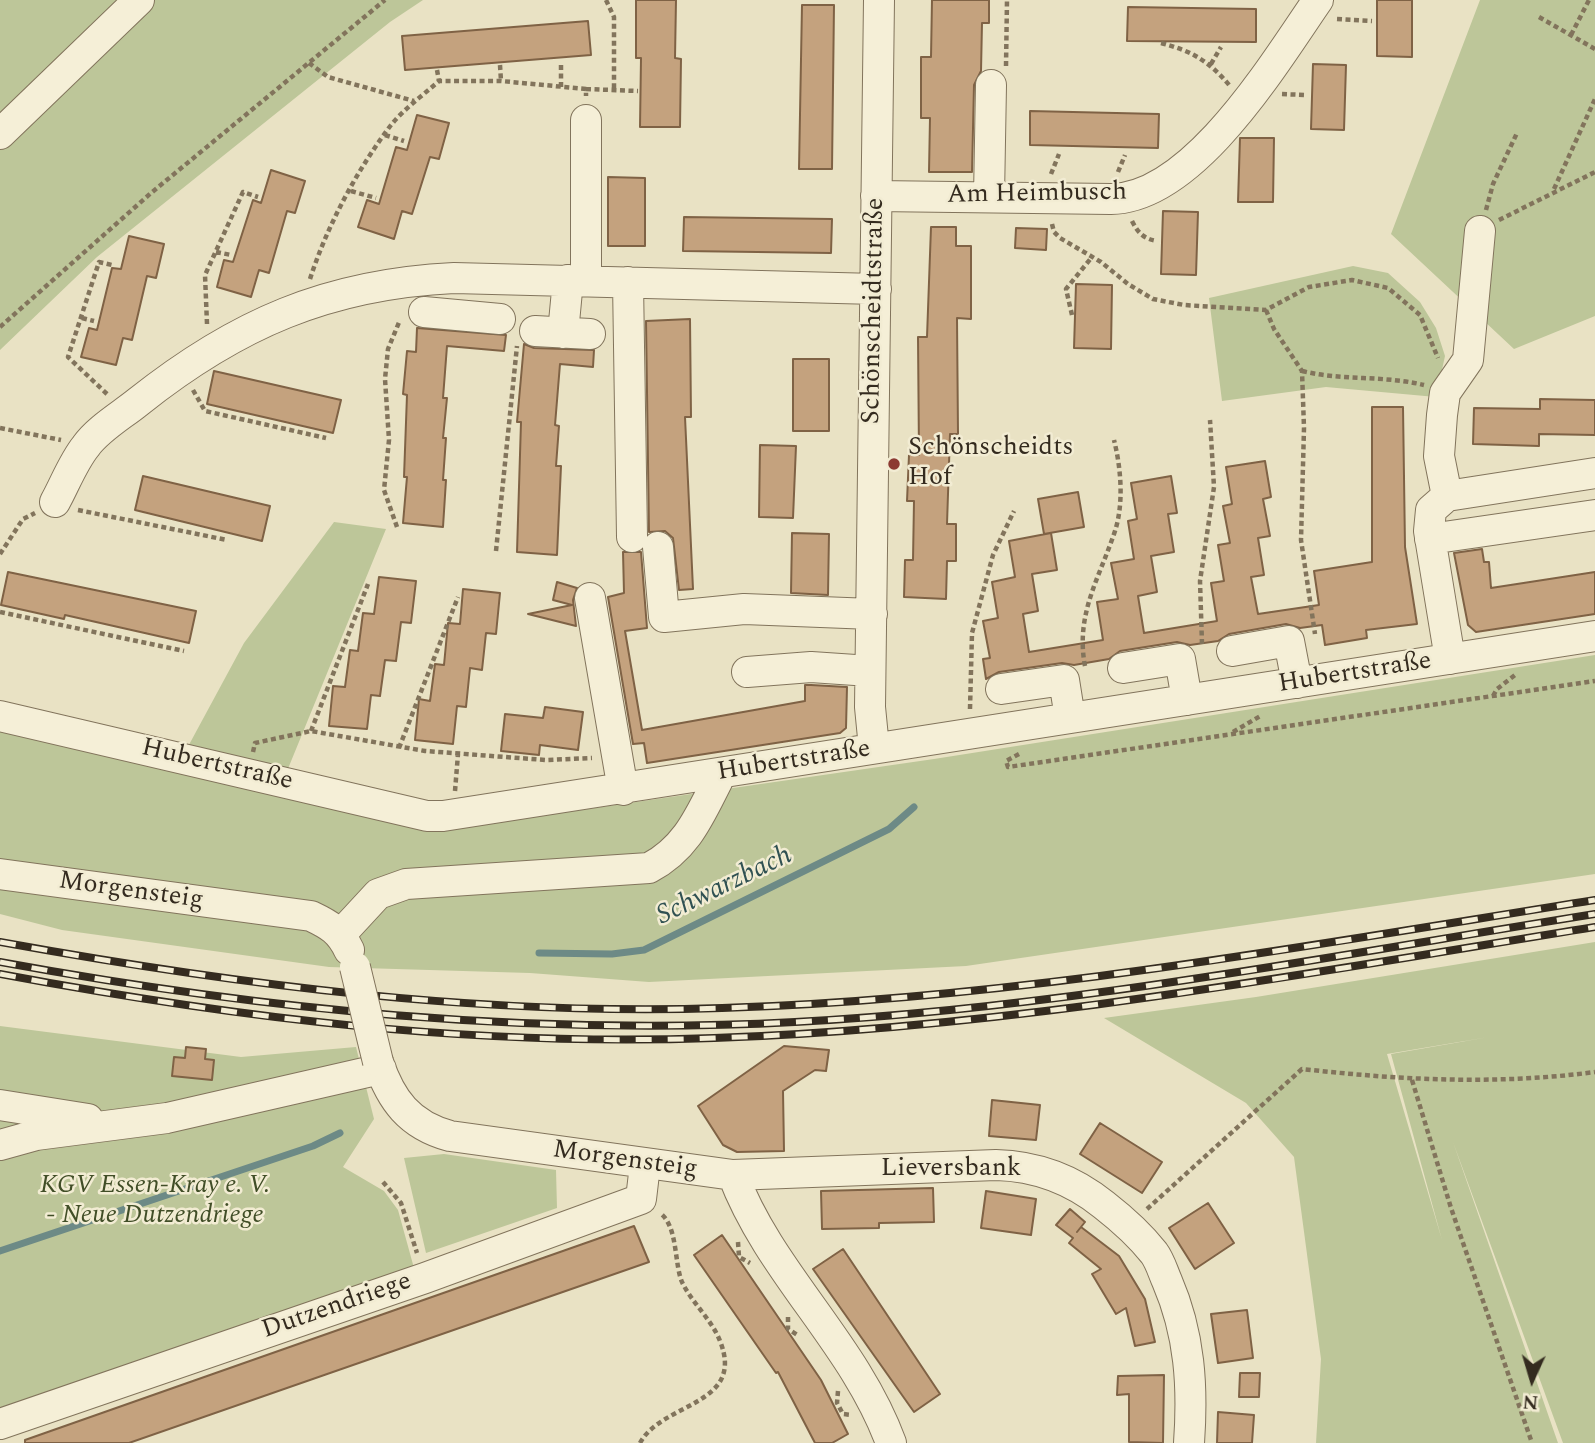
<!DOCTYPE html>
<meta charset="utf-8">
<style>
body{margin:0}
#map{position:relative;width:1595px;height:1443px;overflow:hidden;background:#e9e2c4;font-family:Spectral,serif}
canvas{display:block}
.north{position:absolute;left:1497px;top:1345px;width:70px;height:70px;-webkit-text-stroke:5px #f2ecd3;paint-order:stroke;rotate:184deg;font-size:19px;font-weight:700;line-height:28px;text-align:center;color:#342b1f}
.north::after{content:'';display:block;margin:auto;width:24px;height:32px;background:#342b1f;clip-path:polygon(50% 0,100% 100%,50% 72%,0 100%)}
</style>
<div id="map">
<canvas width="1595" height="1443"></canvas>
<div class="north">N</div>
</div>
<script>
const g = document.querySelector('canvas').getContext('2d');
g.lineJoin = 'round';
function paint(path, color) {
  g.fillStyle = color;
  g.fill(path, 'evenodd');
}
function stroke(path, color, width, dash) {
  g.strokeStyle = color;
  g.lineWidth = width;
  g.lineCap = dash ? 'butt' : 'round';
  g.setLineDash(dash || []);
  g.stroke(path);
}
function drawText(font, color, halo, rows, align = 'center') {
  g.font = font + ' Spectral,serif';
  g.lineWidth = 5;
  g.setLineDash([]);
  g.textBaseline = 'middle';
  g.strokeStyle = halo;
  g.fillStyle = color;
  for (const [text, x, y, turn = 0] of rows) {
    g.save();
    g.translate(x, y);
    g.rotate((+turn || 0) * Math.PI / 180);
    g.textAlign = isNaN(turn) ? turn : align;
    if (halo) g.strokeText(text, 0, 0);
    g.fillText(text, 0, 0);
    g.restore();
  }
}
paint(new Path2D(`
 M0 0H423L390 22 97 257 0 350Z
 M1480 0H1595V316L1514 349 1391 234Z
 M1353 266 1388 273 1420 302 1436 328 1445 356 1436 397 1326 387 1222 401 1209 298Z
 M334 522 386 529 285 776 184 754 244 643Z
 M1595 655V874L966 966 649 982 530 973 329 967 62 930 0 914V719L442 830 934 759Z
 M1595 942V1443H1563L1453 1142 1558 1443H1316L1321 1359 1294 1157 1246 1103 1104 1018 1256 997ZM1489 1037 1391 1054 1442 1240 1387 1054Z
 M0 1026 241 1057 356 1047 374 1119 343 1167 384 1191 398 1210 417 1279 0 1420Z
 M444 1154 556 1170 557 1208 426 1253 404 1158Z`), '#bdc699');
stroke(new Path2D(`
 M539 953 612 954 644 950 889 829 914 807
 M0 1251 313 1146 340 1133`), '#6d8a86', 7);
const building = new Path2D(`
 M636 0H676L675 58 681 59 680 127H640L641 58H636Z
 M932 0H989V23H982L981 71 974 85 972 172H929L930 118H921V57H931Z
 M1377 0H1412V57L1377 56Z
 M802 5H834L832 169H799Z
 M1128 7 1256 9V42L1127 41Z
 M588 21 591 55 405 70 402 36Z
 M1313 64 1346 65 1344 130 1311 129Z
 M1030 111 1159 114 1158 148 1030 145Z
 M417 115 449 123 439 159 430 157 412 214 402 211 394 239 358 227 367 200 379 204 396 147 407 150Z
 M1240 138H1274L1273 202H1238Z
 M271 170 305 181 295 213 287 211 269 273 259 270 251 297 217 287 224 260 233 262 253 200 261 203Z
 M608 177 645 178V246H608Z
 M1163 211 1198 212 1196 275 1161 274Z
 M684 217 832 219 831 253 683 251Z
 M931 227H956V246H971V319L957 318 958 434H950L947 524H956V561H947L946 599 904 597 905 560H913L914 501H907L909 455H919L918 337H927Z
 M1016 228 1047 229 1046 250 1015 248Z
 M129 236 164 244 156 278 147 276 132 340 123 338 116 365 81 357 89 328 97 330 112 268 121 269Z
 M1076 284 1112 285 1111 349 1074 348Z
 M690 319 691 417H685L693 589 679 590 673 538 665 531 649 532 646 321Z
 M417 328 506 335 504 351 447 346 443 398H447L443 438H446L443 480H446L443 527 403 523 407 477H404L407 395 403 394 407 351 416 352Z
 M524 344 534 348 594 350 593 367 560 364 555 425 559 426 556 466H561L557 555 517 552 521 422H517Z
 M793 359H829V431H793Z
 M214 371 341 400 333 433 207 404Z
 M1540 399 1595 400V435L1539 434V446L1473 444 1474 408 1540 409Z
 M1372 407H1403L1405 547 1417 624 1366 630 1367 638 1325 645 1322 625 1300 628 1286 624 1229 634 1218 641 1190 645 1177 642 1120 651 1109 659 1074 665 1062 663 999 672 986 679 983 659 990 658 983 621 998 618 992 582 1015 577 1009 541 1051 533 1057 570 1032 574 1038 611 1023 614 1029 652 1103 640 1097 602 1118 599 1111 563 1134 559 1128 521 1137 519 1131 483 1171 476 1177 513 1168 514 1174 552 1151 556 1157 592 1138 596 1144 633 1217 621 1211 583 1224 581 1218 545 1230 543 1223 506 1232 504 1226 467 1265 461 1271 497 1263 499 1270 536 1258 538 1264 575 1251 577 1258 614 1319 605 1314 571 1372 562Z
 M760 445 796 446 793 518 759 517Z
 M143 476 270 506 262 541 135 510Z
 M1078 492 1084 527 1044 534 1038 499Z
 M792 533 829 534 828 595 791 593Z
 M1482 549 1484 562H1489L1491 588 1595 572V614L1476 632 1468 625 1454 553Z
 M623 552H641L647 628 625 631 642 730 805 701V685H811L847 687 846 728 840 733 647 763 644 743 633 744 608 597 624 593Z
 M8 572 196 611 189 643 65 615 64 619 1 605Z
 M379 577 416 581 411 623 401 622 396 661 385 660 380 696 371 695 367 729 329 726 333 686 345 687 350 650 358 651 363 613 374 614Z
 M557 582 577 588 573 600 576 626 528 614 572 605 553 600Z
 M463 589 500 593 496 634 486 633 482 670 470 668 466 707 457 706 453 744 415 740 419 699 430 701 435 664 444 665 448 623 460 624Z
 M545 707 583 712 578 750 540 745 539 755 501 751 505 714 543 718Z
 M784 1046 829 1050 826 1071 815 1070 783 1091 784 1151 737 1152 723 1145 698 1106Z
 M186 1047 206 1049 205 1059 214 1060 212 1080 172 1076 174 1057 185 1058Z
 M992 1100 1040 1105 1036 1140 989 1136Z
 M1100 1123 1162 1162 1142 1193 1080 1154Z
 M933 1188 934 1222 879 1223V1228L822 1229 821 1191Z
 M986 1191 1036 1199 1031 1235 981 1228Z
 M1208 1203 1234 1243 1195 1269 1169 1228Z
 M1070 1209 1085 1222 1077 1232 1081 1227 1119 1256 1145 1299 1155 1342 1135 1346 1126 1308 1116 1314 1092 1274 1101 1269 1069 1243 1073 1238 1056 1225Z
 M634 1226 649 1262 129 1443H25V1440Z
 M722 1235 821 1380 848 1434 832 1443H815L778 1372 776 1373 694 1255Z
 M843 1249 940 1394 914 1412 813 1269Z
 M1247 1310 1253 1358 1218 1363 1211 1314Z
 M1240 1373H1260L1259 1397H1239Z
 M1164 1375 1163 1443 1129 1442V1394L1117 1395 1118 1376Z
 M1218 1412 1254 1415 1252 1443H1217Z`);
paint(building, '#c4a27e');
stroke(building, '#7f6245', 2);
const minor = new Path2D(`
 M0 134 139 0
 M876 196 1111 199C1194 198 1275 62 1318 0
 M989 197 991 85
 M586 281V120
 M628 282 632 537
 M424 312 500 319
 M535 331 590 334
 M563 333 568 280
 M1447 496 1439 456 1442 415 1445 393 1468 360 1480 231
 M55 502C65 484 73 462 86 446 98 429 122 415 138 402 236 324 328 284 454 278L876 289
 M1430 539 1595 515
 M658 547 664 617 744 609 872 614
 M590 598 623 790
 M1232 651 1289 641 1297 683
 M1450 659 1429 531 1431 510 1447 496 1595 473
 M1123 668 1180 659 1187 700
 M747 672 811 667 870 671
 M1001 689 1064 680 1070 718
 M0 716 427 816H443L1595 636
 M874 748 870 707 879 0
 M0 874 311 916C330 925 340 931 349 950
 M341 934 378 894 406 884 649 868C689 847 701 812 721 774
 M378 1062C391 1100 409 1125 450 1136L733 1175 996 1165C1036 1166 1073 1180 1104 1205 1122 1219 1139 1234 1154 1253 1160 1261 1163 1272 1167 1281 1190 1334 1193 1387 1189 1443
 M0 1105 88 1119
 M0 1145 36 1135 167 1118 381 1069
 M733 1175C770 1273 855 1344 891 1443
 M0 1424 425 1278 641 1199 645 1165`);
stroke(minor, '#82745c', 32);
stroke(new Path2D(`
 M606 0 614 17V89
 M1539 17 1595 49
 M1337 19 1372 21
 M1571 35 1589 0
 M1161 43C1192 51 1209 61 1230 86
 M309 63 328 77 414 101
 M1211 64 1221 47
 M500 65 501 81
 M561 65V87
 M1006 66 1007 0
 M437 70 439 81
 M586 89 638 91
 M1282 94 1304 95
 M385 135 404 141
 M1118 172 1125 155
 M1051 174 1059 154
 M1554 189 1595 99
 M351 191 376 198
 M1486 210 1493 184 1517 133
 M1499 220 1595 172
 M1132 221C1138 233 1144 239 1157 241
 M1052 224 1054 232 1060 238 1101 262 1128 284 1153 299 1184 305 1266 310 1309 287 1352 280 1388 288 1420 315 1438 358
 M216 252 231 255
 M310 279C327 226 357 170 391 125 404 109 423 95 439 81H501L586 89V96
 M1266 310 1274 329 1302 371 1304 428 1301 540 1315 634
 M1072 315 1066 289 1092 257
 M82 318 94 321
 M207 324 205 275 243 192 258 197
 M0 327 151 193 385 0
 M1302 371C1343 381 1383 375 1424 385
 M193 390 205 411 326 438
 M107 394 68 357 99 262 112 265
 M0 428 61 440
 M78 510 227 540
 M397 527 384 490 389 440 385 379 388 349 400 320
 M496 551 517 346
 M0 554 23 519 35 513
 M0 612 184 651
 M1202 644 1200 581 1214 487 1210 420
 M1085 666C1075 614 1100 577 1115 531 1124 503 1121 468 1114 440
 M1493 696 1497 689 1515 675
 M970 709 972 633 993 555 1014 511
 M311 731 368 584
 M1233 732 1262 715
 M399 748 458 597
 M253 752 255 743 311 731 425 751 546 760 592 758
 M1019 754 1006 761 1008 767 1595 681
 M455 791 458 754
 M1412 1080 1451 1208 1532 1443
 M383 1182 401 1203 417 1253
 M1147 1209 1302 1069C1401 1080 1496 1085 1595 1072
 M738 1242 739 1257 750 1263
 M788 1317V1329L799 1336
 M838 1391 837 1403 843 1414 852 1415
 M640 1443C662 1402 746 1406 720 1341 712 1320 692 1303 682 1282 674 1263 678 1226 660 1213`), '#82745c', 4.5, [5, 3.5]);
stroke(minor, '#f5efd7', 30);
const rail = new Path2D(`
 M0 942C238 985 480 1016 722 1008 1016 999 1305 946 1595 900
 M0 962C263 1010 528 1036 795 1022 1064 1008 1330 956 1595 914
 M0 974C236 1018 474 1047 714 1038 1011 1028 1303 974 1595 927`);
stroke(rail, '#342b1f', 8);
stroke(rail, '#f2ecd3', 5, [16]);
const minorBridge = new Path2D(`
 M355 967 378 1062`);
stroke(minorBridge, '#82745c', 32, []);
stroke(minorBridge, '#f5efd7', 30);
for (const [x, y, r, color] of [
 [894,464,7,"#8c3a32"]
]) {
  const dot = new Path2D();
  dot.arc(x, y, r, 0, 2 * Math.PI);
  g.fillStyle = color;
  g.fill(dot);
  stroke(dot, '#f2ecd3', 2.5);
}
drawText('26px', '#342b1f', '#f2ecd3', [
 ["Am Heimbusch",1037,195,-1],
 ["Schönscheidtstraße",875,311,-89],
 ["Hubertstraße",1355,674,-9],
 ["Hubertstraße",794,762,-9],
 ["Hubertstraße",217,766,13],
 ["Morgensteig",131,892,8],
 ["Morgensteig",625,1161,8],
 ["Lieversbank",951,1170],
 ["Dutzendriege",337,1307,-19]
]);
drawText('26px', '#342b1f', '#f2ecd3', [
 ["Schönscheidts",908,449],
 ["Hof",908,479]
], 'left');
drawText('italic 26px', '#414e27', '#f2ecd3', [
 ["KGV Essen-Kray e. V.",155,1187],
 ["- Neue Dutzendriege",155,1217]
]);
drawText('italic 28px', '#305152', '#f2ecd3', [
 ["Schwarzbach",725,887,-26]
]);
</script>
